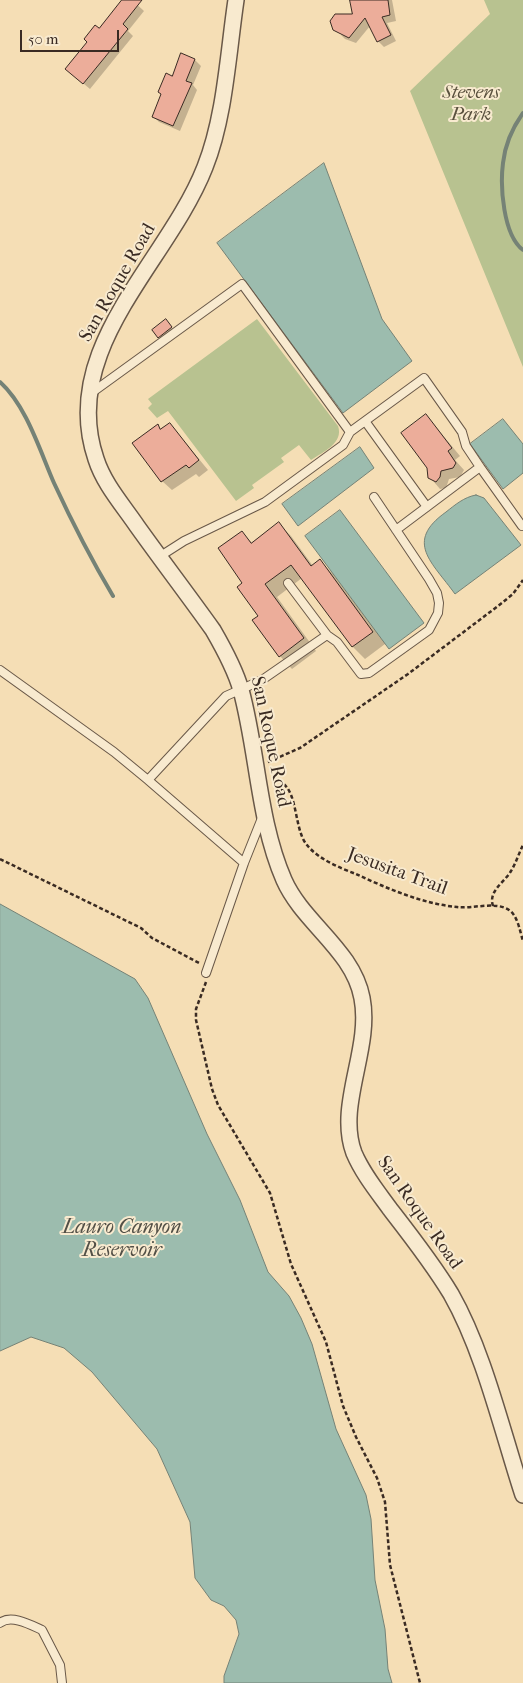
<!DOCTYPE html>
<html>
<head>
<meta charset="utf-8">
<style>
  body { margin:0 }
  #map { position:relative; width:523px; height:1683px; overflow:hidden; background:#f5deb5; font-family:"IM FELL French Canon",serif }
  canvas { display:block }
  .scale { position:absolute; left:20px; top:30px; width:99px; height:22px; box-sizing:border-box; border:2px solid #3a2b23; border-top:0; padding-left:6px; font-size:15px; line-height:18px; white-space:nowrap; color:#3a2b23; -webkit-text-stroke:4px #f8eacf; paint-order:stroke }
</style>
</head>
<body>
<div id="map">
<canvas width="523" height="1683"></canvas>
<div class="scale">50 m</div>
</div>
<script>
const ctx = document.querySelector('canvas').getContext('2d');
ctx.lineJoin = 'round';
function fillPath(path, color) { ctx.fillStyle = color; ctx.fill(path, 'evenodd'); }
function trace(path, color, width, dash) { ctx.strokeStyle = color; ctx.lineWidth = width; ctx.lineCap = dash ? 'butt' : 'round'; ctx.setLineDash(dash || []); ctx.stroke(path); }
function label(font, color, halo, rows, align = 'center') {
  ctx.font = font + ' "IM FELL French Canon",serif'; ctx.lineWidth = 4; ctx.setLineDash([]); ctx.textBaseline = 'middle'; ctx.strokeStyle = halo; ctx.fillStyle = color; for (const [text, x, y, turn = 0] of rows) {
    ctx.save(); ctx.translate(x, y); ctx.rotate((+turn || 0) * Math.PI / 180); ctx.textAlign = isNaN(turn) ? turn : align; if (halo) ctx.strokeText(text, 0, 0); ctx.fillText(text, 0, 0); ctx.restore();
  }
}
fillPath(new Path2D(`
  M484 0H523V367L410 91 490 14Z
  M257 319 338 426C344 443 323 452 311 460L299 445 281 458 284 462 252 485 254 488 236 501 168 411 157 418 148 408 152 404 148 399Z`), '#b8c290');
const water = new Path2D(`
  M324 163 382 319 412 361 343 413 217 243Z
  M503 419 523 444V473L503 489 470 444Z
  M360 447 374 468 298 526 282 504Z
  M476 495 484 498 521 545 455 594C432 562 404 542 446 512 455 505 464 497 476 495Z
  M340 510 424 623 389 649 305 536Z
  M0 904 135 979 148 998 207 1134 240 1200 268 1272 289 1296 301 1318 312 1344 336 1429 366 1495 371 1519 375 1580 385 1629 388 1669 392 1683H224V1676L239 1634 236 1620 224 1606 211 1600 195 1578 190 1522 157 1449 92 1372 64 1348 31 1337 0 1351Z`);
fillPath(water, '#9cbcae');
trace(water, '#758276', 1);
fillPath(new Path2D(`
  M123 0H132L144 11 128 31 133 36 90 89 66 69Z
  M351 0H392L396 21 387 23 396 41 384 47 378 41 370 26 356 43 345 39 341 35 350 36 354 16Z
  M182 55 195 60 201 66 193 85 197 90 180 131 159 122 153 116Z
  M166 321 178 334 165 343 159 337Z
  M426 415 460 456 455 460 464 470 460 477 449 479 446 488 440 489 428 475Z
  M170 424 208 470 199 477 196 474 172 490 162 481 158 426 161 430Z
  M279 524 291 536 313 566 320 561 332 573 385 644 365 659 353 647 302 578 277 597 316 651 292 669 280 656 253 621 260 616 243 583 242 532 252 543Z`), '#0003');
trace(new Path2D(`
  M523 113C513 127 505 145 503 163 500 186 503 235 523 250
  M0 382C26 405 40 451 54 483 72 522 91 559 113 596`), '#758276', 4);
const building = new Path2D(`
  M122 0H142L123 24 128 29 83 84 65 69 87 42 84 39 95 25 99 28Z
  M350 0H388L390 15 382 17 391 35 377 42 365 18 349 38 333 30 330 21 335 14H352Z
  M181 53 195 59 186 81 192 83 173 126 152 117 161 94 158 92 166 73 172 76Z
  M166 319 172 327 158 338 152 330Z
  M426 414 452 448 448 451 456 463 453 468 441 471 440 477 436 482 428 478 427 468 401 433Z
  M170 423 199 460 189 468 186 465 161 482 132 443 158 424 160 429Z
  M279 522 311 566 320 559 373 632 352 647 291 565 265 584 304 638 279 657 252 620 258 616 237 587 242 583 218 548 242 531 251 543Z`);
fillPath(building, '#ecad9a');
trace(building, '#3a2b23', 1);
const service = new Path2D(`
  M90 394 242 284 350 432 343 445 265 502 184 541 159 557
  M365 421 427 507
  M350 432 424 378 462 432 466 446 480 467 522 526
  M396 530 480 467
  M288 583 327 635 337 642 361 674 369 673 429 630 438 613 439 603 437 593 429 579 374 497
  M0 670 114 752 148 780
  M244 863 148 780 226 696 262 680 327 635
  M206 973 244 863 262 818
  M0 1623C11 1614 31 1625 42 1630L60 1665 62 1683`);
const minor = new Path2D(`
  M236 0C228 54 225 117 205 167 168 262 58 348 96 459 104 484 122 504 137 526 162 561 188 595 213 630 224 649 235 669 241 690 258 753 258 820 284 880 303 923 353 950 362 998 372 1049 336 1105 354 1153 363 1174 377 1191 390 1209 411 1236 433 1264 451 1294 484 1352 502 1431 523 1495`);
trace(service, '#695848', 10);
trace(minor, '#695848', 18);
trace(new Path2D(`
  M268 762 300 748 408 674 498 606 513 594 523 580
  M272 780C300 780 292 828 307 845 318 859 340 868 356 874 386 888 423 904 457 907 472 909 496 901 509 910 518 916 520 932 523 941
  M0 859 141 928 152 938 199 963
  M493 906C488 891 504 883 511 871 516 863 519 853 523 845
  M206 982 196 1009V1020L212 1089 218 1105 270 1193 291 1264 326 1342 343 1406 356 1437 377 1478 385 1502 390 1565 420 1683`), '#3a2b23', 2.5, [4, 2.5]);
trace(service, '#f8eacf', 8);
trace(minor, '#f8eacf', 15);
label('italic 19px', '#5a513e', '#f8eacf', [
  ["Stevens",471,93],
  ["Park",471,115]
]);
label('19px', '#3a2b23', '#f8eacf', [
  ["San Roque Road",118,283,-60],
  ["San Roque Road",270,742,78],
  ["Jesusita Trail",397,872,20],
  ["San Roque Road",419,1213,55]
]);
label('italic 20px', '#524f46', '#f8eacf', [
  ["Lauro Canyon",122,1228],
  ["Reservoir",122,1251]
]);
</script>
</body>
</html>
